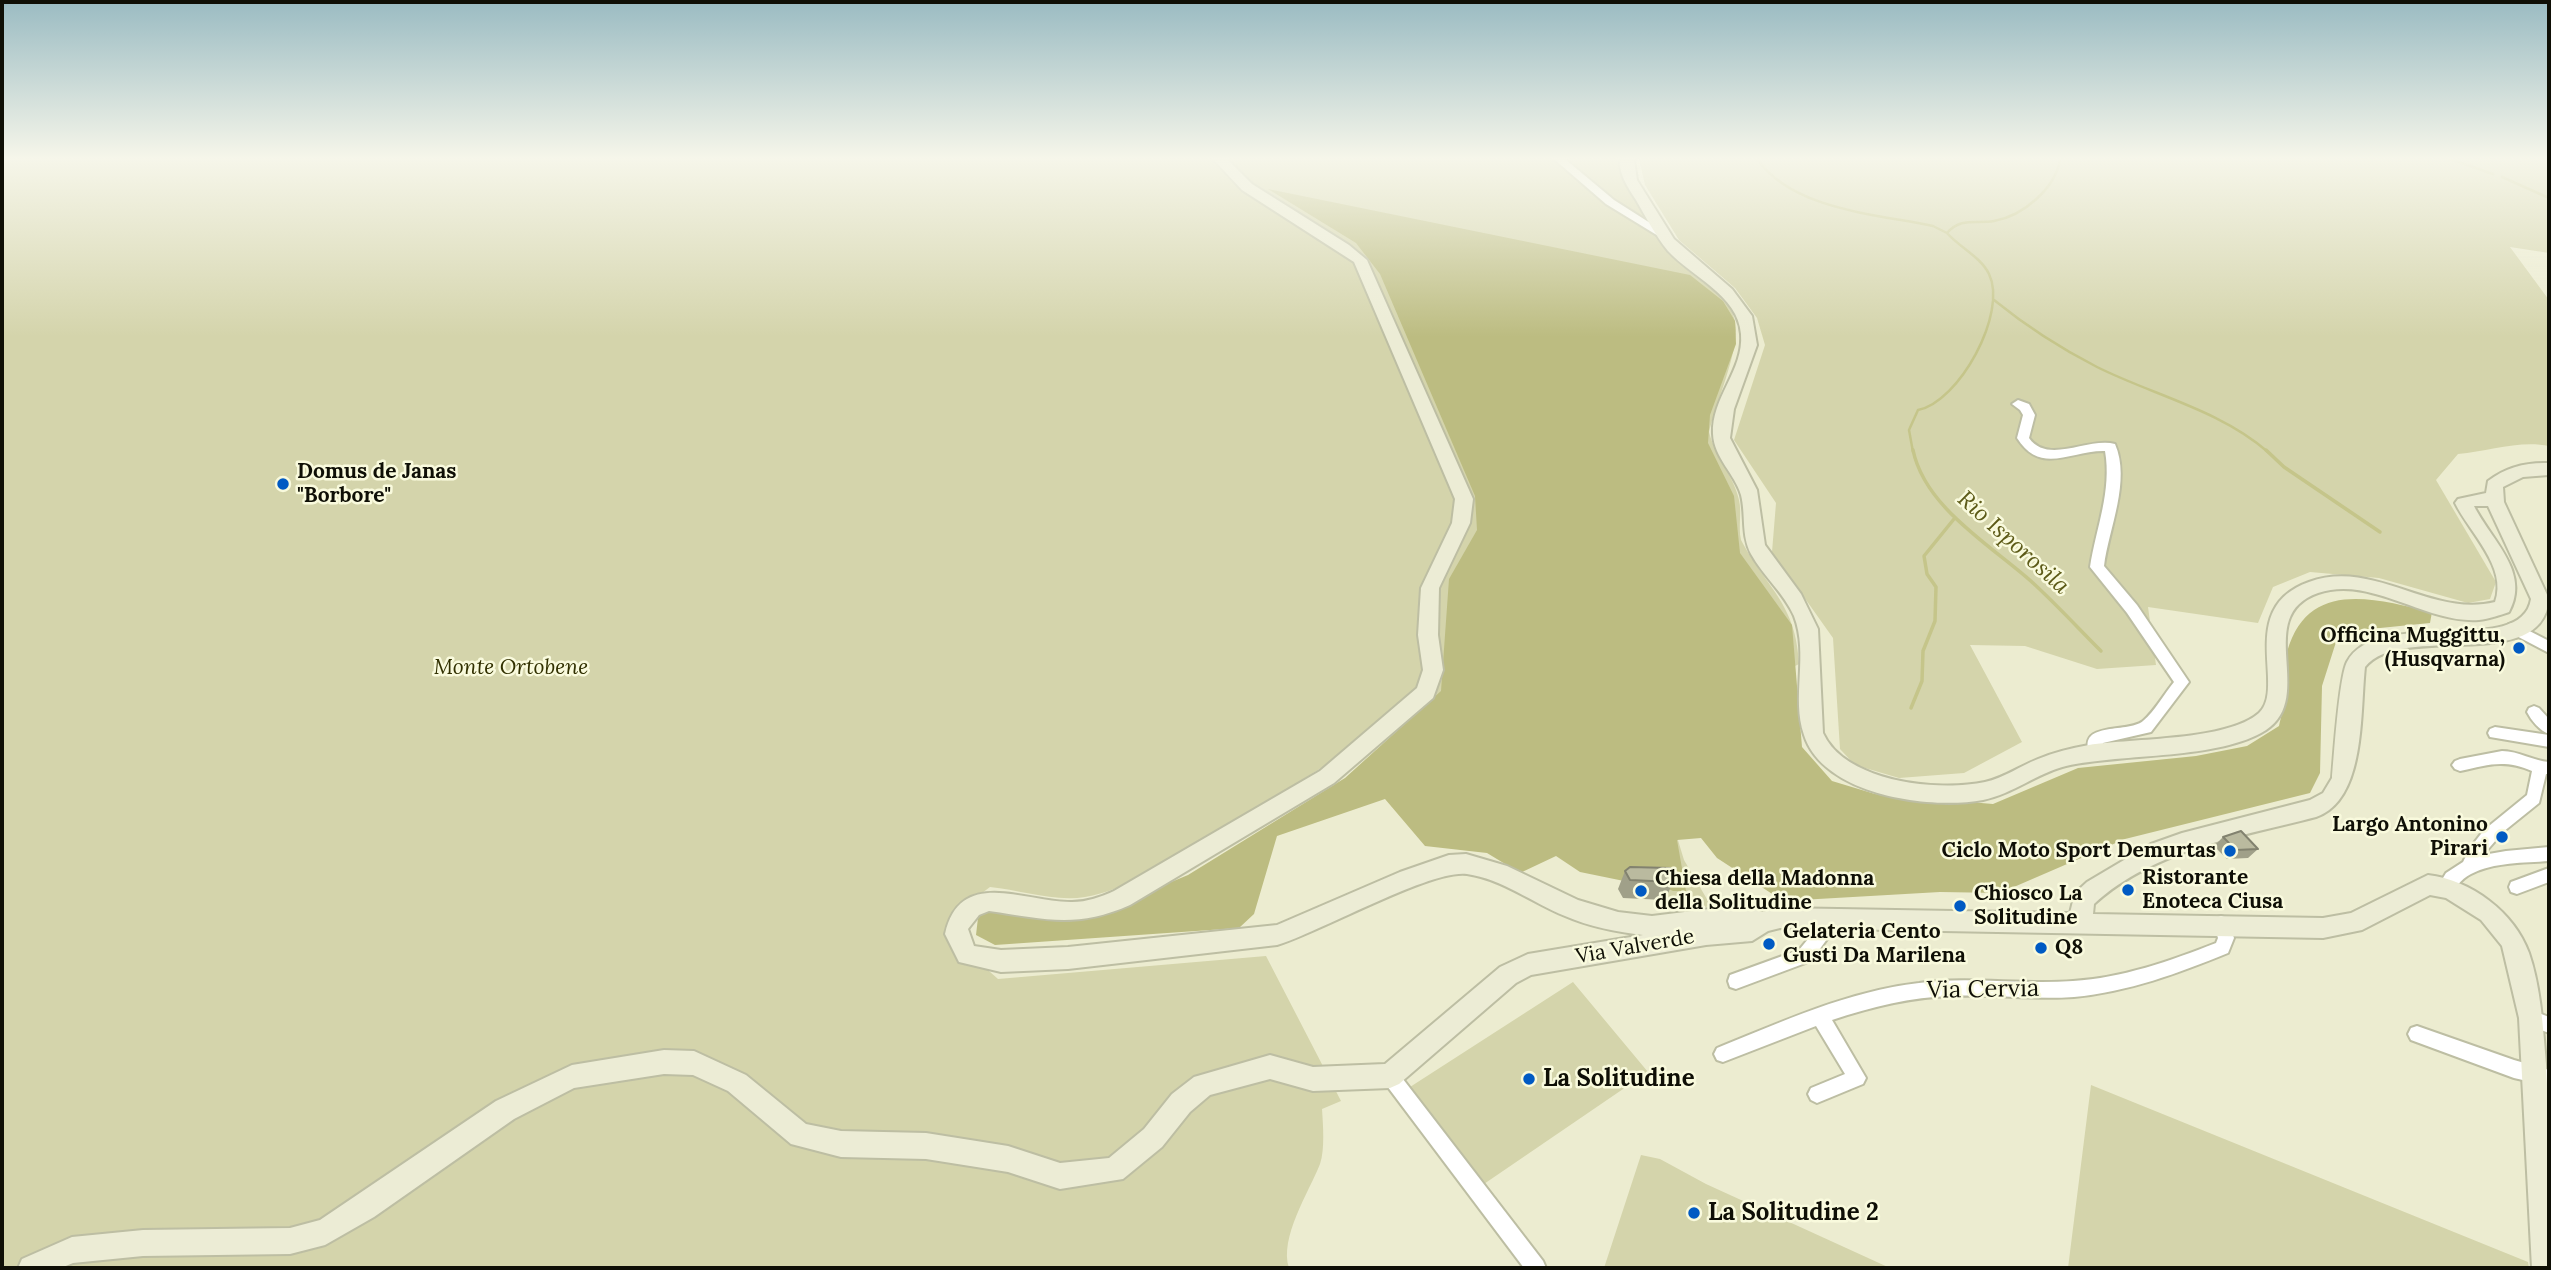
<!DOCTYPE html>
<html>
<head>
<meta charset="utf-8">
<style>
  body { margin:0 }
  #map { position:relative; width:2551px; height:1270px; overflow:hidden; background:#ececd0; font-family:Lora,serif }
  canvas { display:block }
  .frame { position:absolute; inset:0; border:4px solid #0f0f06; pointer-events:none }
</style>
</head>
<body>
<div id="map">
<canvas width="2551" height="1270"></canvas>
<div class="frame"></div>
</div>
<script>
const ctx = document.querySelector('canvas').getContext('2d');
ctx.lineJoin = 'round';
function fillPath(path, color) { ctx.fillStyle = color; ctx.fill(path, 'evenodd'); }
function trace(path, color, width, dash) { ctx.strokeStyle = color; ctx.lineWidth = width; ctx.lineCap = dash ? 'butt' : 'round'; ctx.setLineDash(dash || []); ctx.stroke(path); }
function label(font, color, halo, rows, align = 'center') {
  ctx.font = font + ' Lora,serif'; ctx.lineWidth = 5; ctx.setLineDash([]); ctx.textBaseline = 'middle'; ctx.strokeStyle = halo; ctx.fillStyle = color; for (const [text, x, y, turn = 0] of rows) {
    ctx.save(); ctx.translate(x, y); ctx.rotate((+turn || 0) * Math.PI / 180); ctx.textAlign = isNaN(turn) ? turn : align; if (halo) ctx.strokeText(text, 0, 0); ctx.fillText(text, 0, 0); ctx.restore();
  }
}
fillPath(new Path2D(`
  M2 159H1621C1632 195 1657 236 1683 265 1701 286 1735 296 1736 329 1737 354 1716 404 1709 432 1715 457 1734 476 1739 500 1742 513 1738 526 1741 540 1767 589 1796 603 1799 664L1739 695 1677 837 1684 860 1711 906 1675 912 1664 897 1480 724 1416 708C1343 753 1273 800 1199 843 1162 864 1127 890 1085 897 1054 902 1021 890 990 887L958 911 980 963 998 979 1266 956 1341 1101 1322 1109C1323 1125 1325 1149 1320 1164 1309 1192 1279 1238 1289 1268H2Z
  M1639 159H2549V253L2510 247 2549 300V446C2520 440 2489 451 2458 454L2436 480 2496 582 2490 599 2468 603 2379 578 2310 572 2273 587 2258 623 2148 607 2156 665 2097 669 2025 646 1970 645 2022 742 1964 773 1899 778 1855 765 1840 749 1833 638 1772 552 1776 503 1734 440 1765 345 1757 318 1735 288 1679 240 1645 185Z
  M1573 982 1648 1072 1481 1186 1410 1087Z
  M2091 1085 2528 1262 2529 1268H2068Z
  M1641 1155 1660 1159 1706 1184 1890 1268H1604Z`), '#d4d4ab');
fillPath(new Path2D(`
  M1268 189 1690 275 1723 301 1735 321 1736 344 1710 415 1708 443 1734 496 1740 553 1792 625 1802 747 1832 781 1875 794 1993 804 2078 768 2196 756 2247 746 2279 726C2281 716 2285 705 2286 695 2287 681 2283 665 2287 652 2308 578 2375 599 2432 612L2430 623 2360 630 2336 642 2322 686 2320 773 2310 793 2125 839 2000 893 1940 892 1783 901 1717 858 1701 838 1677 840 1686 891H1673L1653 882 1624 881 1580 872 1556 856 1520 873 1487 853 1425 846 1385 799 1277 836 1254 914 1239 928 995 945 976 935 979 909 1082 919 1188 875 1345 778 1441 691 1449 579 1477 530 1475 496 1380 274 1356 243Z`), '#bcbc81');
trace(new Path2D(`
  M1757 159C1793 210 1876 214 1933 226L1947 233
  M2450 159 2493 174
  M2502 177 2549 198
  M1994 300C2026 326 2060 348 2097 367 2153 395 2220 410 2268 452
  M1913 452 1909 430 1918 410C1959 402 2008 313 1989 274 1981 257 1959 247 1947 233 1961 217 1975 224 1994 221 2023 216 2056 188 2060 159`), '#c5c58a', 2.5);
trace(new Path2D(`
  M1913 450C1925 508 1992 546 2033 583 2056 604 2078 628 2101 651
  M2266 450 2284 467 2380 532
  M1911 708 1922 681 1923 651 1935 621 1936 587 1927 574 1924 556 1954 519`), '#c5c58a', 3.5);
const street = new Path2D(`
  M1554 159H1565L1614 200 1669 235 1664 238 1660 237 1606 204Z
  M2018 400 2029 404 2035 415 2029 438C2048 465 2088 437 2115 444 2131 481 2109 528 2104 566L2137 605 2189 682 2151 732 2103 743 2101 757 2096 759 2091 757C2074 720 2127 734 2143 721 2155 711 2164 694 2174 682L2127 613 2090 567C2096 528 2112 491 2105 451 2071 450 2041 476 2017 438L2023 415 2020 410 2012 404Z
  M2514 623 2549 641V653L2509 632 2507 628 2509 624Z
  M2534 706 2539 708 2549 719V734C2540 731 2531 720 2527 712L2529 708Z
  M2495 727 2549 735V747L2490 737 2488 733 2490 729Z
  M2502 751C2519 751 2533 761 2549 762V774H2546L2539 803 2503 832 2483 855 2506 851 2549 847V861C2524 863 2494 862 2471 874 2460 879 2455 891 2445 895L2439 893 2437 888 2446 873 2463 862 2470 848 2484 830 2527 795 2532 771C2504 759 2488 765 2460 771L2455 769 2452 765 2455 761 2460 759Z
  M2549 868V882L2517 894 2511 892 2509 887 2511 882Z
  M1819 911 1825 913 1830 935 1811 961 1736 989 1730 987 1728 981 1730 975 1799 950 1813 933 1811 918 1813 913Z
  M2221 916 2227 918 2234 938 2228 953C2179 973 2128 992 2074 997 2034 1000 1993 994 1952 996 1911 997 1871 1007 1832 1020L1866 1078 1863 1084 1817 1103 1811 1100 1808 1094 1811 1088 1845 1074 1816 1026 1723 1062 1717 1060 1714 1054 1717 1048C1782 1022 1848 991 1919 983 1970 976 2021 985 2073 981 2122 978 2170 961 2216 943L2218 938 2213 923 2215 918Z
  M2531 1010 2549 1017V1033L2525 1024 2522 1018 2525 1012Z
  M2417 1026 2514 1060 2549 1070V1086L2514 1078 2411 1040 2408 1034 2411 1028Z
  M1390 1067 1396 1070 1543 1261 1546 1268H1524L1384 1082 1381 1076 1384 1070Z`);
const secondary = new Path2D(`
  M1213 159H1227L1252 184 1349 245 1367 260 1473 499 1470 523 1439 588 1438 635 1443 670 1433 698 1334 783 1130 905C1076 929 1045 919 989 911L979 915 968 929 974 946 1001 950 1068 947 1277 925 1400 872 1449 855 1466 854 1507 866 1578 900 1618 912 1652 916 1742 905 1762 912 1780 908 2070 913 2075 893 2087 882 2151 844 2182 833 2310 800 2323 793 2332 778C2334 756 2339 677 2347 662 2377 605 2522 659 2531 599L2488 506H2474C2491 540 2531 572 2509 612 2500 615 2489 619 2479 620 2425 624 2372 575 2318 593 2252 616 2317 697 2266 730 2219 760 2124 753 2066 766 2037 773 2013 794 1983 800 1929 810 1823 795 1804 735 1791 697 1809 655 1794 616 1784 593 1763 576 1751 554 1741 535 1746 515 1741 495 1735 474 1714 458 1713 434 1711 398 1744 370 1741 334 1738 295 1692 277 1668 251 1655 235 1646 217 1636 200 1627 186 1619 175 1620 159H1634L1637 180 1674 239 1732 289 1752 316 1757 345 1734 409 1730 438 1757 490 1765 545 1801 594 1818 629 1823 733C1845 782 1938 792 1985 782 2004 778 2020 766 2038 759 2055 752 2072 748 2089 745 2133 738 2227 741 2259 713 2287 688 2235 608 2309 582 2373 558 2431 618 2495 602 2508 567 2469 532 2455 503L2458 499 2486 493 2488 481C2506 467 2527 462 2549 463V475L2523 477 2503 487 2504 502 2549 599C2542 676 2402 621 2365 667 2360 712 2366 800 2316 817 2240 837 2154 849 2094 904L2093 914 2323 918 2351 913 2428 875C2471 880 2514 912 2529 953 2541 988 2543 1028 2546 1064 2550 1132 2549 1200 2549 1268H2532L2519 1018 2502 946 2481 920 2446 898 2430 895 2362 930 2323 938 1780 928 1768 931 1752 941 1706 945 1531 975 1516 983 1399 1084 1390 1088 1313 1091 1270 1079 1210 1095 1190 1112 1162 1147 1123 1179 1060 1189 1008 1172 926 1159 841 1157 791 1144 728 1091 693 1075 664 1074 574 1088 514 1119 374 1217 325 1245 290 1254 143 1256 73 1263 61 1268H18L22 1259 72 1237 143 1230 290 1228 320 1220 496 1101 572 1065 664 1050 694 1051 746 1075 806 1124 841 1131 926 1133 1008 1146 1060 1163 1109 1158 1144 1129 1172 1094 1194 1077 1270 1055 1313 1067 1385 1064 1500 967 1528 954 1643 935C1617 932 1590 927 1565 916 1533 903 1502 879 1467 874 1431 869 1320 932 1277 945L1068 969 1001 972 959 962 945 934C960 866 1026 903 1072 902 1087 902 1101 897 1114 891L1320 771 1417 688 1423 670 1418 635 1421 588 1452 523 1455 499 1354 262 1242 190Z`);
trace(street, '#bdbea3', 4);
trace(secondary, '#bdbea3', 4);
fillPath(street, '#fff');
fillPath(secondary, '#ececd5');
fillPath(new Path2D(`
  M2223 837 2258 849 2248 858 2227 859 2214 846Z
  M1625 871 1673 882 1665 900 1623 898 1618 889Z`), '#a0a089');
const building = new Path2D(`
  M2241 831 2258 849 2236 850 2223 837Z
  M1630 867 1670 868 1673 882 1630 880 1625 871Z`);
fillPath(building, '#baba9f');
trace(building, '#82826f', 2);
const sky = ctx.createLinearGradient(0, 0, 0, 337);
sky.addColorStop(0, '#9abbc2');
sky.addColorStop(0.47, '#f6f6ea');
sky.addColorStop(1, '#f6f6ea00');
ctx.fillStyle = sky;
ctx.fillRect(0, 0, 2551, 337);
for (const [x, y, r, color] of [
  [283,484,7,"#005ac3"],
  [2519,648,7,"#005ac3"],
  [2502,837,7,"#005ac3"],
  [2230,851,7,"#005ac3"],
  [2128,890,7,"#005ac3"],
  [1641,891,7,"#005ac3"],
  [1960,906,7,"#005ac3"],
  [1769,944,7,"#005ac3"],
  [2041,948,7,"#005ac3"],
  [1529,1079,7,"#005ac3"],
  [1694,1213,7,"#005ac3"]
]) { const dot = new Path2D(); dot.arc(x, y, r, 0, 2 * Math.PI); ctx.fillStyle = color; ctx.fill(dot); trace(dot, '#f9fadd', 2.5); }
label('bold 21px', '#0f0f06', '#f9fadd', [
  ["Domus de Janas",297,472],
  ["\"Borbore\"",297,496],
  ["Officina Muggittu,",2505,636,"right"],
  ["(Husqvarna)",2505,660,"right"],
  ["Largo Antonino",2488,825,"right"],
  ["Pirari",2488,849,"right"],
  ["Ciclo Moto Sport Demurtas",2216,851,"right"],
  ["Ristorante",2142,878],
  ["Enoteca Ciusa",2142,902],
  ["Chiesa della Madonna",1655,879],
  ["della Solitudine",1655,903],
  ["Chiosco La",1974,894],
  ["Solitudine",1974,918],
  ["Gelateria Cento",1783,932],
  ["Gusti Da Marilena",1783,956],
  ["Q8",2055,948]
], 'left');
label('italic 21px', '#313000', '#f9fadd', [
  ["Monte Ortobene",511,668]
]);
label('21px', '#0f0f06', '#f9fadd', [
  ["Via Valverde",1635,947,-10]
]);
label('italic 23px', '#5c5a17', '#f9fadd', [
  ["Rio Isporosila",2013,543,42]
]);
label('24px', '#0f0f06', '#f9fadd', [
  ["Via Cervia",1983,990,-1]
]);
label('bold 24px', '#0f0f06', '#f9fadd', [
  ["La Solitudine",1543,1079],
  ["La Solitudine 2",1708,1213]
], 'left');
</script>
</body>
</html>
